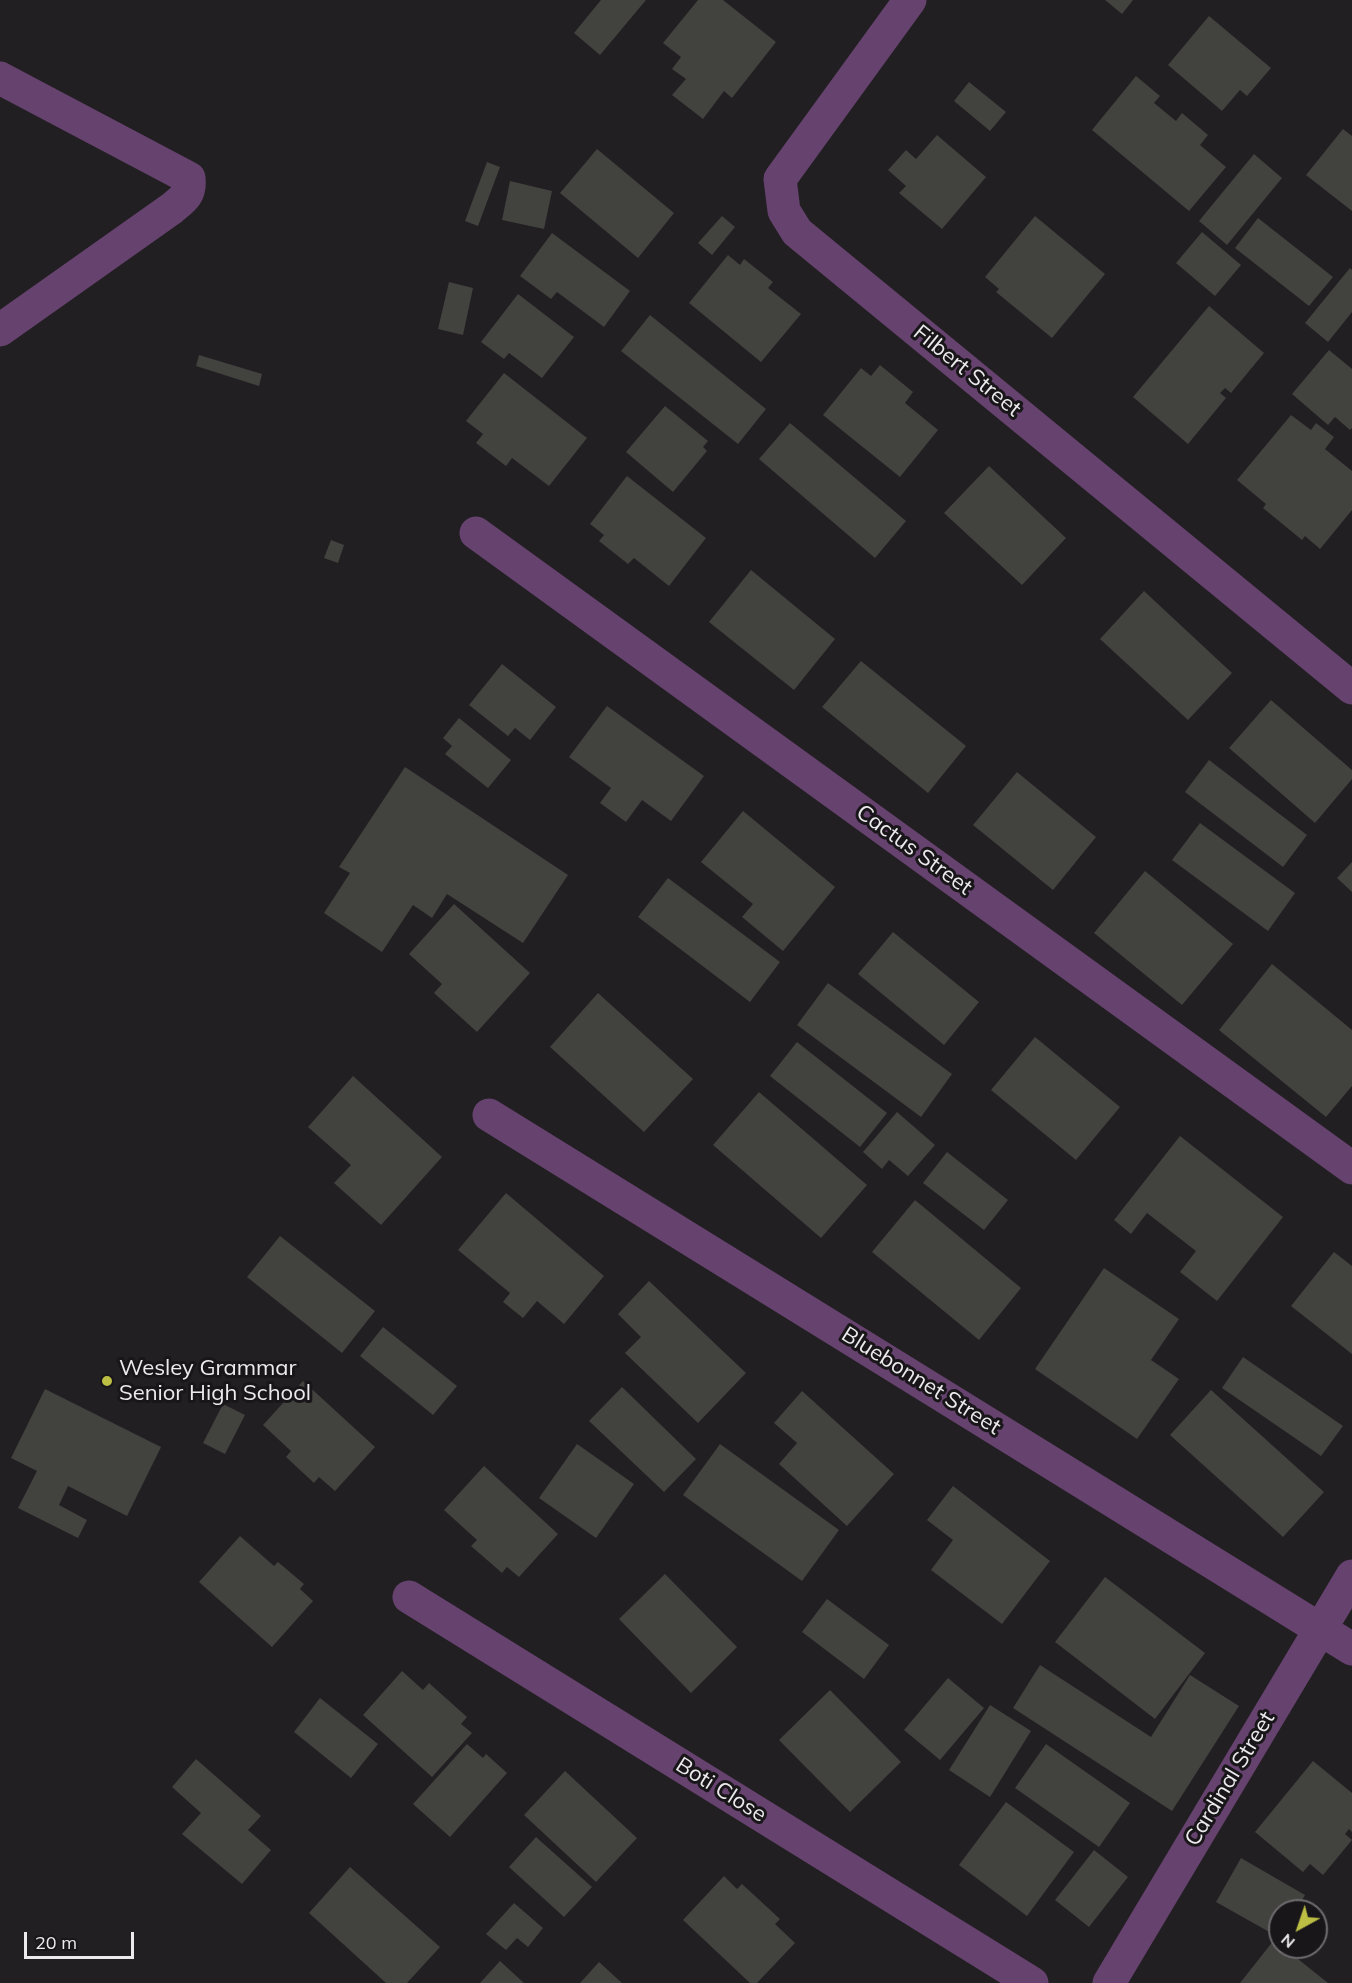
<!DOCTYPE html>
<html>
<head>
<meta charset="utf-8">
<style>
  body { margin:0 }
  #map { position:relative; width:1352px; height:1983px; overflow:hidden; background:#221f23; font-family:Mulish,sans-serif }
  canvas { display:block }
  .north { position:absolute; left:1268px; top:1899px; width:60px; height:60px; box-sizing:border-box; background:#19161a; border:2px solid #6d6b6e; border-radius:50%; rotate:220deg; font-size:16px; font-weight:700; line-height:24px; text-align:center; color:#eceaed }
  .north::after { content:''; display:block; margin:auto; width:21px; height:27px; background:#bcbf44; clip-path:polygon(50% 0,100% 100%,50% 72%,0 100%) }
  .scale { position:absolute; left:24px; top:1932px; width:110px; height:27px; box-sizing:border-box; border:3px solid #eceaed; border-top:0; padding-left:8px; font-size:18px; line-height:21px; white-space:nowrap; color:#eceaed; -webkit-text-stroke:4px #19161a; paint-order:stroke }
</style>
</head>
<body>
<div id="map">
<canvas width="1352" height="1983"></canvas>
<div class="north">N</div>
<div class="scale">20 m</div>
</div>
<script>
const ctx = document.querySelector('canvas').getContext('2d');
ctx.lineJoin = 'round';
function fillPath(path, color) { ctx.fillStyle = color; ctx.fill(path, 'evenodd'); }
function trace(path, color, width, dash) { ctx.strokeStyle = color; ctx.lineWidth = width; ctx.lineCap = dash ? 'butt' : 'round'; ctx.setLineDash(dash || []); ctx.stroke(path); }
function label(font, color, halo, rows, align = 'center') {
  ctx.font = font + ' Mulish,sans-serif'; ctx.lineWidth = 6; ctx.setLineDash([]); ctx.textBaseline = 'middle'; ctx.strokeStyle = halo; ctx.fillStyle = color; for (const [text, x, y, turn = 0] of rows) {
    ctx.save(); ctx.translate(x, y); ctx.rotate((+turn || 0) * Math.PI / 180); ctx.textAlign = isNaN(turn) ? turn : align; if (halo) ctx.strokeText(text, 0, 0); ctx.fillText(text, 0, 0); ctx.restore();
  }
}
fillPath(new Path2D(`
  M601 0H646L600 55 574 33Z
  M698 0H723L776 42 732 98 724 91 703 119 672 95 686 79 672 69 681 57 663 43Z
  M1105 0H1133L1122 14Z
  M1209 16 1271 68 1247 96 1240 90 1222 111 1168 65Z
  M1136 76 1160 96 1154 103 1176 121 1182 113 1208 135 1200 145 1226 167 1189 211 1092 130Z
  M969 82 1006 112 990 131 954 101Z
  M1343 129 1352 136V211L1306 175Z
  M937 135 986 177 942 229 899 193 906 186 888 170 906 150 916 159Z
  M597 149 674 213 638 258 560 193Z
  M1254 154 1282 178 1227 245 1199 221Z
  M487 162 500 167 478 226 465 221Z
  M510 181 552 191 544 229 502 220Z
  M722 216 735 227 712 255 698 243Z
  M1035 216 1105 274 1052 338 996 292 999 289 985 277Z
  M1258 218 1333 277 1309 306 1235 248Z
  M1202 232 1241 265 1215 296 1176 263Z
  M552 233 630 291 604 327 557 292 551 299 520 276Z
  M728 255 740 265 744 259 773 282 768 288 801 314 761 362 689 303Z
  M1350 268 1352 270V312L1328 342 1305 323Z
  M449 282 473 288 463 335 438 329Z
  M518 294 574 337 542 378 509 353 504 359 481 342Z
  M1209 306 1264 353 1231 393 1225 388 1220 393 1226 398 1188 444 1133 397Z
  M650 315 766 409 738 444 621 351Z
  M1329 350 1352 369V428L1350 430 1335 417 1328 425 1292 394Z
  M199 355 262 374 259 386 196 366Z
  M880 365 913 392 905 403 938 430 900 477 823 415 861 368 871 376Z
  M504 373 587 438 549 486 512 458 506 466 476 443 483 434 466 421Z
  M665 406 708 441 703 447 707 451 673 492 626 452Z
  M1291 415 1311 430 1316 423 1334 437 1325 449 1352 471V510L1320 549 1305 536 1302 540 1263 508 1266 504 1237 480Z
  M790 423 906 521 875 558 759 459Z
  M989 466 1066 538 1022 585 944 513Z
  M627 476 706 538 669 586 634 558 628 564 599 541 604 535 590 524Z
  M331 540 344 545 338 563 324 558Z
  M751 570 835 639 794 690 709 622Z
  M1144 591 1232 673 1188 720 1100 639Z
  M861 661 966 746 928 793 822 707Z
  M502 664 556 707 530 740 515 728 508 736 469 705Z
  M1271 700 1352 770V779L1315 823 1229 748Z
  M607 706 704 776 671 821 642 800 626 822 600 803 611 788 569 757Z
  M459 718 511 760 488 788 445 754 452 746 443 738Z
  M1209 760 1307 835 1283 867 1185 792Z
  M405 767 568 875 523 943 447 894 432 918 413 905 382 952 324 913 350 873 339 867Z
  M1017 772 1096 837 1053 890 973 825Z
  M743 811 835 887 783 951 742 917 753 904 701 862Z
  M1200 823 1295 893 1268 931 1172 860Z
  M1352 862V892L1337 878Z
  M1145 871 1233 944 1182 1005 1094 933Z
  M668 878 780 962 750 1002 638 917Z
  M454 904 530 973 477 1032 434 993 442 984 409 954Z
  M893 932 979 1002 944 1045 858 974Z
  M1272 964 1352 1030V1086L1326 1117 1219 1030Z
  M828 983 952 1074 921 1117 797 1025Z
  M598 993 693 1079 644 1132 550 1047Z
  M1035 1037 1120 1107 1076 1160 991 1090Z
  M797 1042 887 1113 860 1147 770 1076Z
  M353 1076 442 1157 381 1225 334 1183 351 1165 308 1127Z
  M759 1092 867 1185 821 1238 713 1145Z
  M897 1112 935 1145 908 1176 889 1160 882 1169 863 1152Z
  M1180 1136 1283 1217 1217 1301 1180 1272 1196 1251 1147 1213 1131 1234 1114 1220Z
  M947 1152 1008 1200 984 1230 923 1183Z
  M506 1193 604 1276 564 1324 537 1301 523 1318 503 1302 510 1293 458 1250Z
  M915 1200 1021 1288 979 1340 872 1252Z
  M280 1236 375 1311 342 1353 247 1277Z
  M1334 1252 1352 1266V1354L1291 1306Z
  M1104 1268 1179 1319 1151 1360 1179 1379 1137 1439 1035 1369Z
  M649 1281 746 1373 698 1423 625 1353 641 1337 618 1314Z
  M383 1327 457 1386 433 1415 360 1356Z
  M1243 1357 1343 1426 1321 1456 1222 1388Z
  M303 1381 375 1447 335 1491 319 1477 314 1483 286 1457 291 1451 263 1425Z
  M622 1387 696 1459 664 1492 589 1421Z
  M45 1389 161 1447 127 1516 68 1486 59 1505 87 1520 78 1538 18 1508 37 1471 11 1458Z
  M1211 1390 1324 1492 1283 1537 1170 1435Z
  M802 1391 894 1474 847 1526 779 1464 797 1443 774 1423Z
  M223 1404 245 1415 225 1454 203 1443Z
  M577 1444 634 1484 596 1538 539 1498Z
  M720 1444 839 1530 802 1581 683 1495Z
  M484 1466 558 1534 519 1577 507 1567 502 1573 471 1546 477 1540 444 1510Z
  M953 1486 1050 1561 1002 1624 931 1570 953 1540 927 1520Z
  M240 1536 274 1566 278 1562 304 1584 300 1589 313 1601 272 1647 199 1582Z
  M665 1574 737 1647 691 1693 619 1619Z
  M1105 1577 1205 1653 1155 1719 1055 1642Z
  M827 1599 889 1645 864 1679 802 1632Z
  M1040 1665 1151 1737 1190 1675 1239 1706 1172 1811 1013 1708Z
  M402 1671 423 1690 429 1683 467 1717 461 1724 472 1733 432 1777 363 1715Z
  M948 1678 984 1708 940 1760 904 1730Z
  M830 1690 901 1762 850 1812 779 1740Z
  M320 1698 378 1744 351 1778 294 1732Z
  M990 1705 1031 1731 990 1797 949 1770Z
  M467 1744 483 1758 486 1754 507 1773 450 1837 413 1804Z
  M1046 1744 1130 1803 1099 1847 1015 1788Z
  M196 1759 261 1816 248 1830 271 1850 242 1884 182 1834 201 1813 172 1787Z
  M1313 1761 1352 1793V1832L1349 1829 1345 1834 1352 1840 1323 1875 1310 1864 1303 1872 1255 1832Z
  M565 1771 637 1838 596 1882 524 1815Z
  M1006 1802 1074 1852 1027 1916 959 1865Z
  M536 1837 592 1887 564 1917 509 1867Z
  M1094 1850 1128 1877 1089 1927 1055 1900Z
  M1241 1858 1305 1895 1296 1911H1280V1938L1216 1902Z
  M350 1867 440 1947 407 1983H386L309 1913Z
  M724 1876 737 1889 742 1884 780 1919 775 1924 795 1943 757 1983H750L683 1920Z
  M514 1903 543 1928 528 1947 517 1938 506 1950 486 1934Z
  M1274 1940 1280 1947H1283L1328 1983H1240Z
  M500 1961 524 1983H480Z
  M599 1962 622 1983H580Z`), '#42423e');
trace(new Path2D(`
  M910 0 780 179 784 211 797 232 1352 688
  M0 78 189 178C191 195 183 199 171 209L0 330
  M476 533 1352 1168
  M489 1115 1352 1649
  M409 1597 1032 1983
  M1109 1983 1352 1576`), '#66426e', 33);
for (const [x, y, r, color] of [
  [107,1381,6,"#bcbf44"]
]) { const dot = new Path2D(); dot.arc(x, y, r, 0, 2 * Math.PI); ctx.fillStyle = color; ctx.fill(dot); trace(dot, '#19161a', 2); }
label('22px', '#eceaed', '#19161a', [
  ["Filbert Street",967,371,39],
  ["Cactus Street",914,850,36],
  ["Bluebonnet Street",921,1381,32],
  ["Cardinal Street",1230,1779,-59],
  ["Boti Close",721,1790,32]
]);
label('22px', '#eceaed', '#19161a', [
  ["Wesley Grammar",119,1368],
  ["Senior High School",119,1393]
], 'left');
</script>
</body>
</html>
